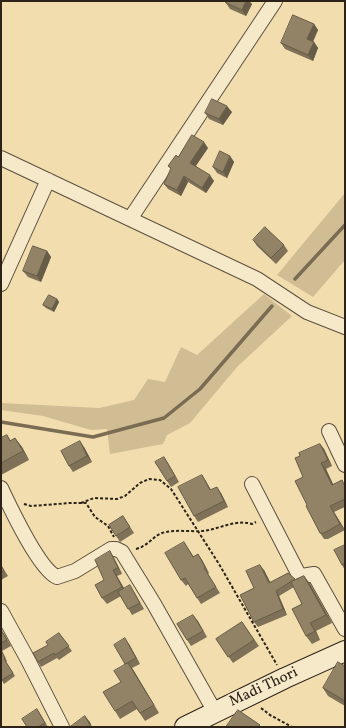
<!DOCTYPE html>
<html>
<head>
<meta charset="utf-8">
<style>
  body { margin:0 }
  #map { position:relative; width:346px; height:728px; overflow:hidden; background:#f1ddae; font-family:Vollkorn,serif }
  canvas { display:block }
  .frame { position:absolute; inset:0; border:2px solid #2c2218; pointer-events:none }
</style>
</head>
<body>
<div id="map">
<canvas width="346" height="728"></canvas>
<div class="frame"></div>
</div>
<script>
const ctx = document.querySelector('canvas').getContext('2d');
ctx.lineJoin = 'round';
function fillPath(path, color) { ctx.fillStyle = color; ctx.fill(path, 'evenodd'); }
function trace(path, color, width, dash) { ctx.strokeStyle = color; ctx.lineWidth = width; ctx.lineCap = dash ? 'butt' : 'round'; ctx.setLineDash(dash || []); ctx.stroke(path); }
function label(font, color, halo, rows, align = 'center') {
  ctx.font = font + ' Vollkorn,serif'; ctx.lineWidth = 3.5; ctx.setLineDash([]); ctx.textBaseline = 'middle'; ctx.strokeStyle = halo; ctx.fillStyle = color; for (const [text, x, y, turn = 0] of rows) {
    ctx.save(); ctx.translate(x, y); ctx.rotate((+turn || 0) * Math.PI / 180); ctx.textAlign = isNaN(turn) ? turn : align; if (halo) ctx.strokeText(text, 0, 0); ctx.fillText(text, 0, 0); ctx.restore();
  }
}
fillPath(new Path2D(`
  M345 193V260L313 297 277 275Z
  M264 294 292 316 238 366 190 423 167 435 163 444 110 454 107 429 91 430 43 416 1 410V403L99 408 134 400 148 379 165 382 181 347 197 355Z`), '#d0bd94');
trace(new Path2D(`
  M295 279 345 225
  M1 422 93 437 164 418 200 389 272 306`), '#7a6c53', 3.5);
const minor = new Path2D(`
  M1 158 257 279 307 312 345 327
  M130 219 275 1
  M1 284 48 180
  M329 431 345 465
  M252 484 299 575 302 576 314 574 345 629
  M1 488C10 507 39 569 57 577L75 571 111 549H116L122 552 154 604 215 712
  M1 611 28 660 62 727`);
const secondary = new Path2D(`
  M185 727 285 678 345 651`);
trace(minor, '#5d513e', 16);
trace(secondary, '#2c2218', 22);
trace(new Path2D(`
  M81 503 94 498 117 499 125 496 140 483 149 479 160 480 171 489 219 564 277 665
  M24 504 31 506 70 503H86L95 517 108 526 114 537
  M136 549C148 546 152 537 162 533 175 529 190 532 203 531 220 529 235 519 252 524L256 522
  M261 708 270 715 292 727`), '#2c2218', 2, [3, 2]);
trace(minor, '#f6e9ca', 14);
trace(secondary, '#f6e9ca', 20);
fillPath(new Path2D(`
  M226 1H249L252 4 246 16 230 9 226 3Z
  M314 24 318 30 313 42H314L318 48 313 61 285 49 281 43Z
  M232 112 223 125 209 119 205 113Z
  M208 148 196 166 214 181 206 193 188 182 181 196 168 189 164 184 171 169 168 166 178 157Z
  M230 156 234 162 227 178 217 173 213 167Z
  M253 240 284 245 288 251 276 264 257 246Z
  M47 251 51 257 41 282 28 277 23 271Z
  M57 299 59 302 54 312 46 308 43 305Z
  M7 435 11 441 15 438 22 447 29 460 1 475V438Z
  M320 444 324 449 332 466 326 469 333 484H345V507L334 512 345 530 328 539H324L320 533 307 505 300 456Z
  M84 447 92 462 73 472 69 466Z
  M164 457 179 482 171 487 167 481Z
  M202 475 211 490 221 493 228 507 198 522 194 516Z
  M123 516 134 533 120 542 109 525Z
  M184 542 194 557 198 554 202 560 209 573 208 574 220 593 201 604 188 584 186 586 181 580Z
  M345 545V570L342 565Z
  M110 551 114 558 122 574 117 576 124 589 134 592 144 609 132 615 121 596 107 604 102 598 104 580Z
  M1 565 8 576 1 580Z
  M264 570 270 582 295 579H296L304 576 310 584 332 623 316 631 320 640 312 644 306 636 302 604 294 587 279 596 287 615 258 627 254 622V588Z
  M193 615 207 637 191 646 187 640Z
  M242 622 259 646 233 663 216 639Z
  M1 630 11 646 2 651 7 661 6 662 15 676 4 684 1 679Z
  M59 633 72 651 59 660 57 658 41 667 38 662 48 645Z
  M129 644 140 664 132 668 159 713 145 721 137 709 120 719 115 711 121 682 126 664Z
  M345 666V706L328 696 323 688Z
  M37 709 41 715 48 727H27Z`), '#7e7158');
fillPath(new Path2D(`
  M246 1H249L252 4 246 16 242 10Z
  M314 24 318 30 311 45 307 39Z
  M314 42 318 48 313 61 308 55Z
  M227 106 232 112 223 125 219 119Z
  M204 142 208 148 194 168 190 163Z
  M230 156 234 162 227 178 223 172Z
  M210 175 214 181 206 193 202 188Z
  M184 176 188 182 181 196 177 190Z
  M47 251 51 257 41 282 37 276Z
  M57 299 59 302 54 312 52 309Z
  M15 438 22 447 29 460 23 451Z
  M80 441 84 447 92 462 87 456Z
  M320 444 324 449 332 466 328 460Z
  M164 457 168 463 179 482 175 476Z
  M321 463 326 469 336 491 332 485Z
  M202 475 206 481 214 496 210 490Z
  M217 487 221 493 228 507 224 501Z
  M330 506 334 512 345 530 340 524Z
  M110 551 114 558 122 574 118 568Z
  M198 554 202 560 209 573 205 567Z
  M260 565 264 570 273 588 269 583Z
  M113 570 117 576 127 593 122 587Z
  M304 576 310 584 332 623 326 615Z
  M276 591 279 596 287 615 283 609Z
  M193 615 198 621 207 637 203 631Z
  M310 623 316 631 320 640 315 631Z
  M1 630 4 634 11 646 7 640Z
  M125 638 129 644 140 664 136 658Z
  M128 663 134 671 159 713 154 705Z
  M85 716 90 722 92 727H91Z`), '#665c47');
const building = new Path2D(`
  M226 1H246L242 10 226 3Z
  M293 15 314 24 307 39 314 42 308 55 281 43Z
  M212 99 227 106 219 119 205 113Z
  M192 135 204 142 190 163 210 175 202 188 184 176 177 190 164 184 171 168 168 166 176 155 178 157Z
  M220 151 230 156 223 172 213 167Z
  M265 227 284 245 271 258 253 240Z
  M33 246 47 251 37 276 23 271Z
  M49 295 57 299 52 309 43 305Z
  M7 435 10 441 15 438 23 451 1 463V438Z
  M80 441 87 456 69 466 61 451Z
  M320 444 328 460 321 463 332 485 342 480 345 486V499L330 506 340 524 324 533H320L306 506 307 505 295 481 303 477 295 458 300 456 299 453Z
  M164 457 175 476 167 481 155 462Z
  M202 475 210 490 217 487 224 501 194 516 178 487Z
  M123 516 130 527 116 536 109 525Z
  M184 542 193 557 198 554 205 567 204 568 216 587 197 598 185 578 181 580 165 553Z
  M345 545V563L342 565 334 550Z
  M110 551 118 568 113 570 122 587 102 598 95 585 104 580 95 560Z
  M1 565 4 571 1 573Z
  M260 565 269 583 288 573 295 579 276 591 283 609 254 622 240 595 254 588 246 571Z
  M304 576 326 615 310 623 315 631 306 636 292 609 302 604 291 582Z
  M130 585 140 603 128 609 118 592Z
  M193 615 203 631 187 640 177 624Z
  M242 622 254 640 228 657 216 639Z
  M1 630 7 640 1 643Z
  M59 633 69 646 55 655 54 653 38 662 33 653 48 645 46 642Z
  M125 638 136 658 125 664 114 645Z
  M1 650 5 658 4 659 13 673 2 680 1 679Z
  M338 662 345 666V701L323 688Z
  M128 663 154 705 140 713 132 701 115 711 103 692 121 682 114 671Z
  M37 709 45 723 38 727H27L22 719Z
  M238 710 260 725 258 727H226Z
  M85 716 91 727H70Z`);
fillPath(building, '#928366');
trace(building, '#665c47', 1);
label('15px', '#2c2218', '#f6e9ca', [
  ["Madi Thori",264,688,-25]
]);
</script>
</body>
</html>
